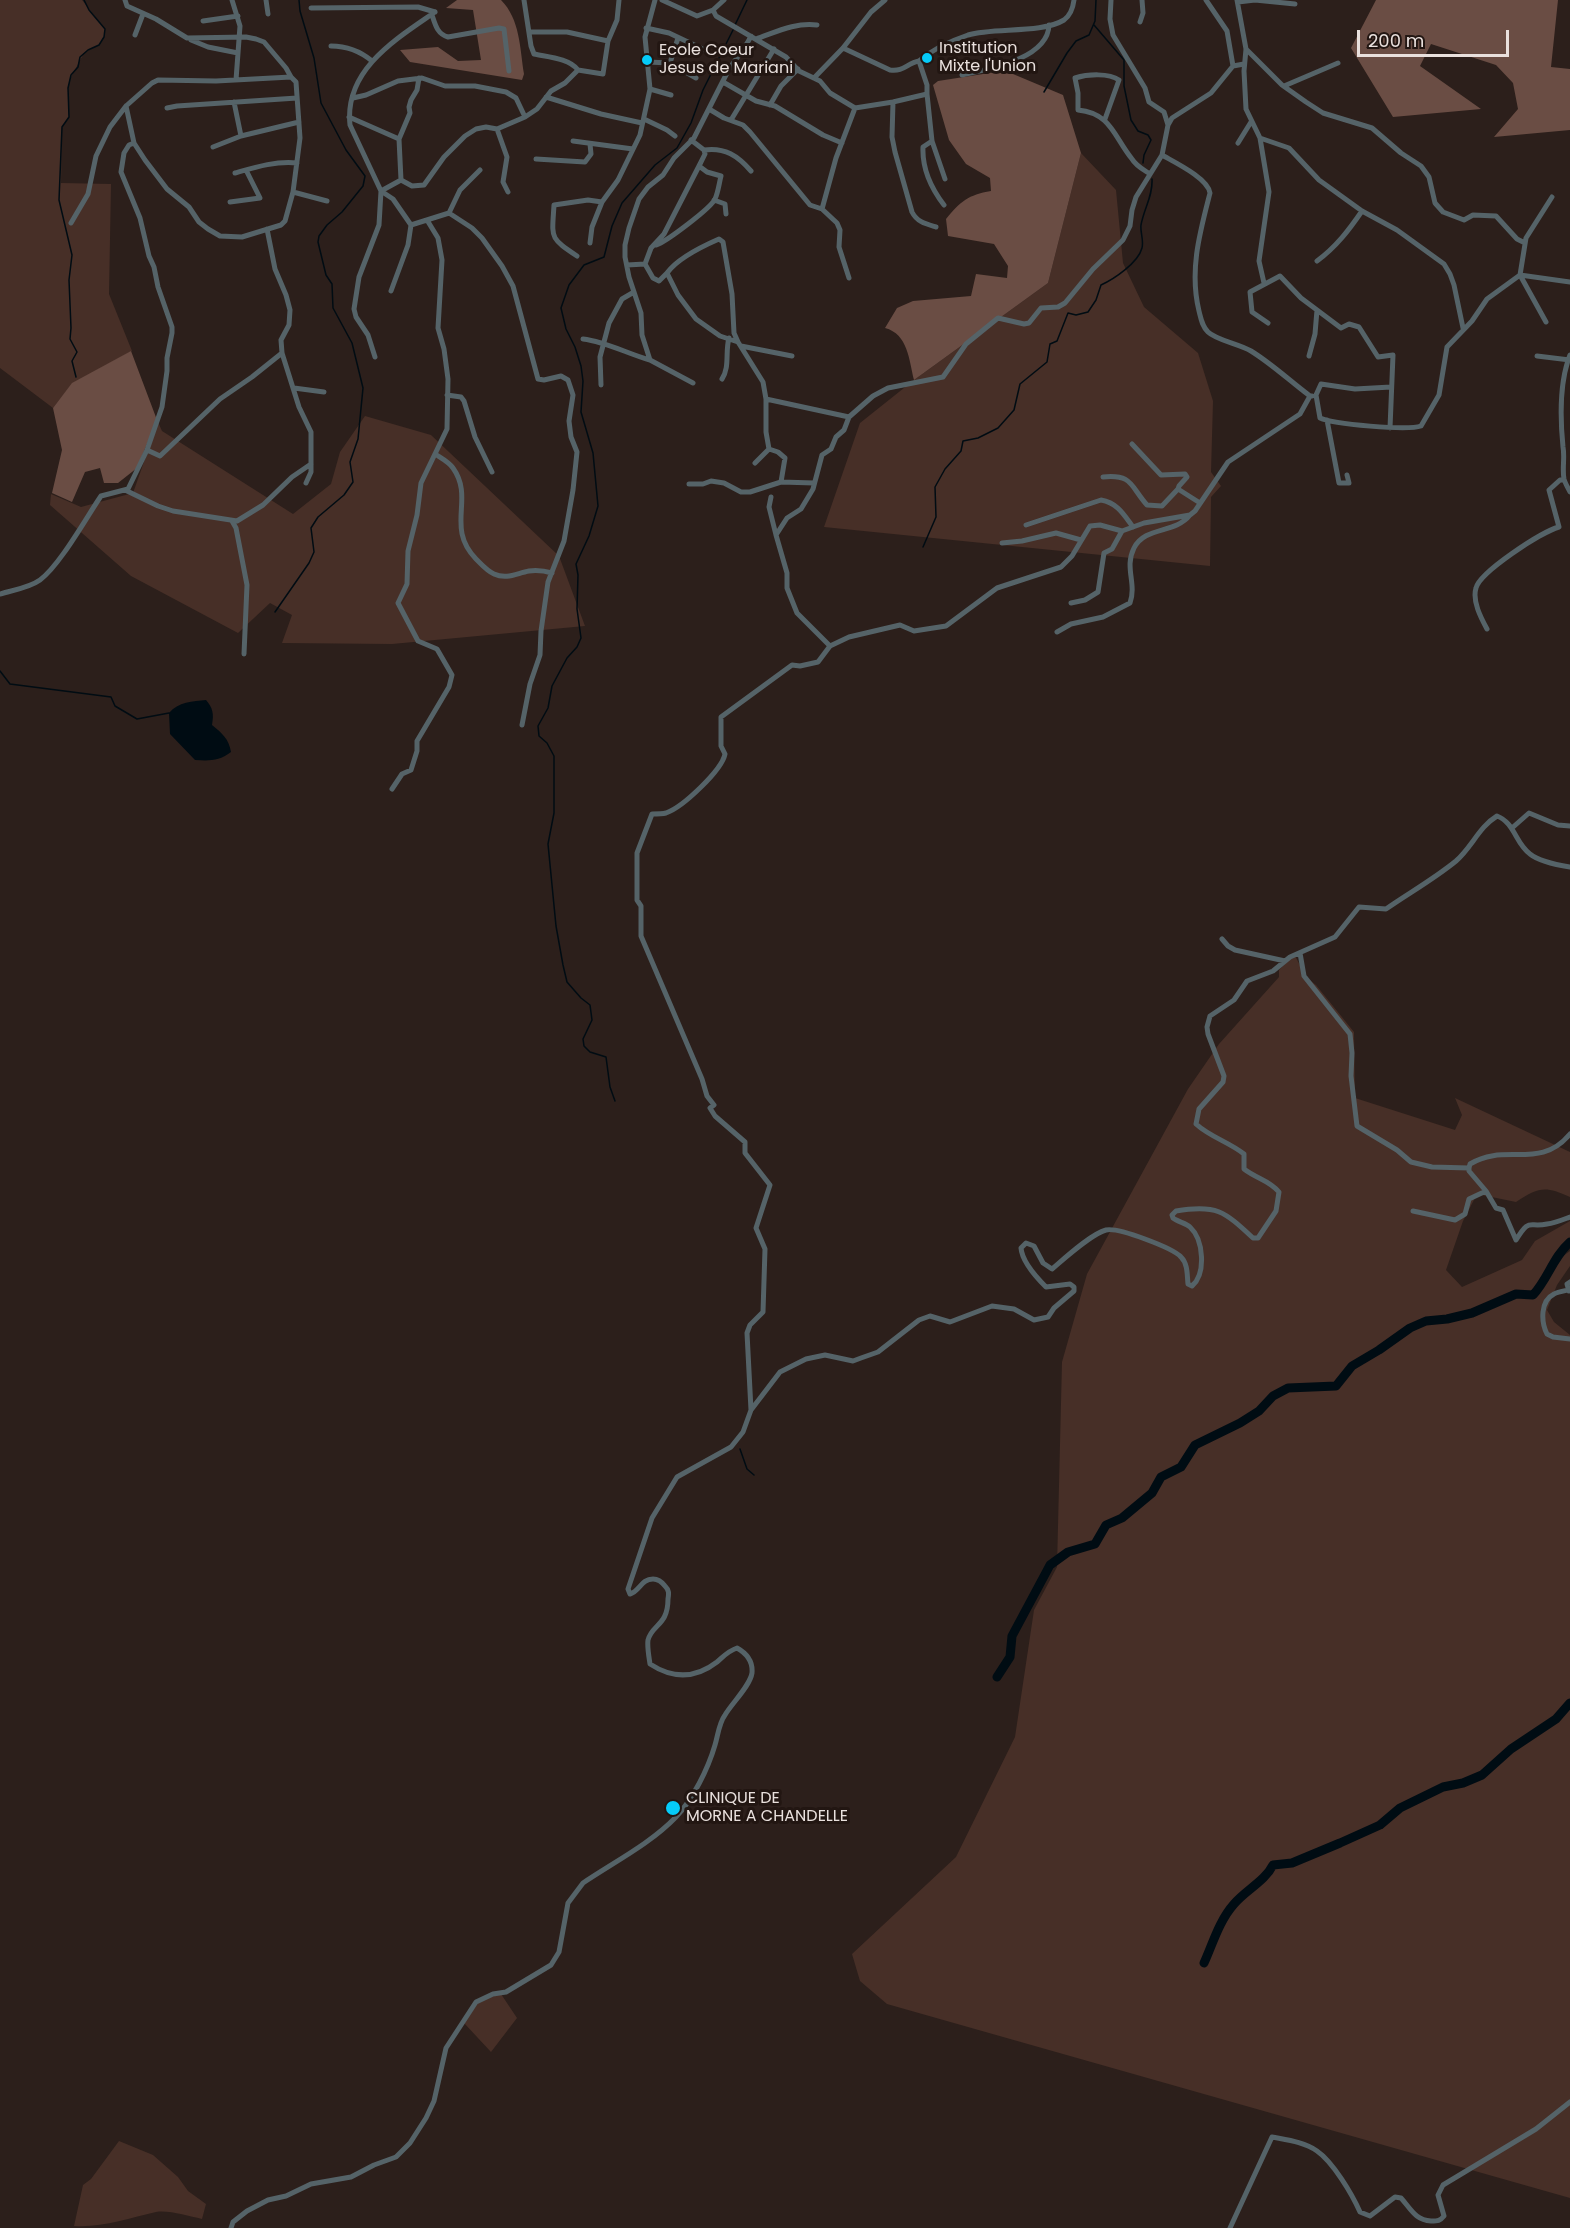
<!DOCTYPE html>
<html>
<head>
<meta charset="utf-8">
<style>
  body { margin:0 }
  #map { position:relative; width:1570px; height:2228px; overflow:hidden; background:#2c1f1b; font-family:Poppins,sans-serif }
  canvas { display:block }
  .scale { position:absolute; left:1357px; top:30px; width:152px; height:27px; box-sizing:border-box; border:3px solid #e9e0dd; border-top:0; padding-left:8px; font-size:18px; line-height:21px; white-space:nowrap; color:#e9e0dd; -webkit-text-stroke:4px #221612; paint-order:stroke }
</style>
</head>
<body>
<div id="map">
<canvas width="1570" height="2228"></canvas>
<div class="scale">200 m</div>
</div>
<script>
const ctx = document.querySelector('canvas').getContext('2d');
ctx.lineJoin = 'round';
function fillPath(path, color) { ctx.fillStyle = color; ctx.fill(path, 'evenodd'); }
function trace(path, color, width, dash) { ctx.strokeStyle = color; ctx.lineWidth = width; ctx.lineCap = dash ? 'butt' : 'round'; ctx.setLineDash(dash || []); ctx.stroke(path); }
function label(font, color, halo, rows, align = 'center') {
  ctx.font = font + ' Poppins,sans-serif'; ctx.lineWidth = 6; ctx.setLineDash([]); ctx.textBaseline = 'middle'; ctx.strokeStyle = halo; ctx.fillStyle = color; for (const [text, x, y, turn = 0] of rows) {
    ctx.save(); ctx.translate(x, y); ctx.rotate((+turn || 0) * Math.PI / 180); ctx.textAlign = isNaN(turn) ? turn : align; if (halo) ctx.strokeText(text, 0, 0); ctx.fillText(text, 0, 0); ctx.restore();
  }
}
fillPath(new Path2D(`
  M0 0H82L105 29 104 37 99 45 84 53 70 79 68 88 69 117 62 128 61 183 111 184 109 294 132 351 72 384 53 408 0 368Z
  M1081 153 1116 190 1123 263 1144 307 1198 353 1213 401 1211 472 1221 486 1211 497 1210 566 824 527 860 423 914 380 1048 283Z
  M365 416 431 435 559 556 585 626 392 644 282 643 292 615 270 603 238 633 131 576 50 505 51 494 81 507 133 493 158 422 162 431 293 514 331 484 340 452Z
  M1294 954 1307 978 1316 985 1354 1032 1355 1098 1455 1130 1462 1115 1455 1098 1570 1152V1197C1545 1186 1539 1187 1516 1202L1477 1194 1463 1221 1446 1270 1462 1287 1522 1260 1535 1241 1570 1221V1240L1559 1259 1570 1251V1266L1557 1285 1547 1310 1554 1322 1570 1335V2198L887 2004 860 1981 852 1954 956 1857 1015 1737 1034 1610 1057 1567 1062 1362 1087 1274 1188 1089 1219 1044 1279 977V970Z
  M501 1994 517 2018 491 2052 464 2023 480 2000Z
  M119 2141 153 2155 178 2177 188 2191 206 2204 202 2219C188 2216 169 2210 156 2212 129 2218 101 2228 74 2226L83 2185 91 2179Z`), '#472f27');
fillPath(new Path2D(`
  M457 0H501C520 19 520 48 524 74L522 80 410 62 400 50 438 47 458 61 481 60 473 10 446 8Z
  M1376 0H1558L1551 67 1570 69V130L1494 137 1518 109 1513 83 1496 65 1431 44 1420 66 1481 109 1393 117 1351 48Z
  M996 72 1013 74 1063 95 1081 153 1048 283 914 380C909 360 908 334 885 328L897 308 913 301 971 296 976 274 1007 278 1008 266 994 244 948 236 946 219C961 201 968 195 991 191L990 178 966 164 949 140 933 85 938 81Z
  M131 351 157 420 137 468 118 483H104L100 468 85 472 72 502 52 493 62 450 53 408 72 383Z`), '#6a4d44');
fillPath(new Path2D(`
  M206 700C213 708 214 714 212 725 222 733 229 739 231 752 219 761 210 761 195 760L170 734 169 713C178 702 193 701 206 700Z`), '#000c13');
trace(new Path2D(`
  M735 25 747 0
  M1094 25 1124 60V86L1131 120 1138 131 1148 135 1151 140 1144 155 1143 163
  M1044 92 1067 53 1076 41 1089 35 1095 21 1096 0
  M76 377 72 361 77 352 70 339 71 328 69 280 72 255 59 200 62 127 69 117 68 88 71 75 78 67 80 57 88 50 99 45 104 37 105 29 89 10 84 0
  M923 547 936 517 935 487 945 469 961 451 963 441 978 438 998 428 1014 410 1020 384 1047 362 1050 344 1057 341 1068 313 1076 315 1088 312 1096 300 1101 285C1114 279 1138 263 1142 248 1144 240 1140 232 1141 225 1144 208 1153 196 1152 179
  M275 612 309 563 314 552 311 528 318 517 344 495 353 482 350 462 358 439 363 388 352 343 333 308 332 284 326 275 318 242 319 236 327 225 342 212 363 186 365 176 346 150 321 103 314 58 300 11 299 0
  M0 671 10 684 111 697 115 706 137 719 169 713
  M615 1101 610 1087 606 1057 590 1052 584 1046 583 1039 592 1020 590 1005 581 998 567 982 563 965 556 926 548 844 554 813V756L547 743 539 736 538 726 548 708 552 686 567 658 577 647 581 638 577 609 578 575 576 564 589 536 598 506 593 453 581 412 583 381 581 366 575 347 566 329 561 308 569 285 584 265 604 257 612 226 622 203 655 165 677 148 691 123 703 90 733 30
  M740 1449 747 1469 754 1475`), '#000c13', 1.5);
trace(new Path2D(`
  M997 1677 1010 1657 1012 1636 1050 1565 1068 1552 1095 1544 1106 1525 1122 1518 1152 1493 1161 1477 1181 1467 1195 1445 1240 1423 1259 1411 1273 1396 1288 1388 1336 1386 1352 1366 1379 1350 1410 1328 1426 1321 1447 1319 1472 1313 1516 1294 1533 1295C1548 1279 1553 1257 1570 1242
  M1204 1963C1213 1943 1219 1921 1234 1904 1246 1890 1265 1881 1273 1865L1292 1863 1340 1843 1380 1825 1400 1808 1443 1787 1463 1783 1482 1775 1511 1749 1556 1719 1570 1703`), '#000c13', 9);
trace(new Path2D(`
  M125 0 127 6 156 19 187 38 246 37 256 39 264 42 286 68 291 77 296 82 300 138 293 192 285 221 281 225 242 237 220 236 208 229 199 222 189 207 167 189 145 160 134 143 126 106 152 83 158 80 216 81 291 77
  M232 0 240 26 236 80
  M266 0 268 14
  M524 0 531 46 534 54C547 57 569 58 578 70
  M662 0 697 16 713 10
  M724 0 713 10 716 16 786 57 799 71 820 81 830 93 855 108
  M1111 0 1110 19 1113 35 1145 88 1149 102 1164 112 1168 125
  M1206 0 1227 31 1233 66
  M1237 0 1246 49 1244 71 1246 109 1260 138 1269 192 1259 261 1264 283
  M1238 2 1255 0 1295 4
  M311 8 418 7 435 12
  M432 15C435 24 437 34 448 37L499 28 504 29 509 71
  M203 21 238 16
  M1140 22 1143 13 1142 0
  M646 28 669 33 707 51
  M529 32H567L608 41 617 20 619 0
  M135 35 143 14
  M756 39C776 32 796 22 817 25
  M191 40 208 47 238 53
  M331 46C347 46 360 51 372 61
  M843 48 890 70C904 72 907 63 919 61L927 85V94L893 102 855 108
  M1246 49 1282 85 1306 102 1323 113 1372 128 1401 153 1421 166 1429 177 1435 203 1443 212 1464 220 1473 215 1496 216 1517 239 1525 243
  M919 61C933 49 950 41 968 35 994 27 1041 34 1064 20 1071 15 1073 8 1074 0
  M648 62 670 63 696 78
  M670 63 678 38
  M962 75C989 69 1048 59 1049 25
  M814 78 843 48 871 12 885 0
  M723 82 756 101 775 106 823 135 842 143
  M1284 86 1338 63
  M650 89 671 95
  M927 94 932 141 945 179
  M546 97 601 114 642 123
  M353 98 366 95 398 81 422 78 445 86H475L506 92 516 98 525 117
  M893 102 892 137 895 152 912 212C917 222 926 224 936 227
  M770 105 781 86 798 69
  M167 108 177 106 297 98
  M709 109 724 118 743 125 750 132 810 205 822 209 837 223 840 230 839 247 849 278
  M349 117 399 139
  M644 119 667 130 675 136
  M1105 119 1119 80C1109 73 1088 74 1075 78L1078 93V110C1111 113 1114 137 1132 159 1136 166 1144 170 1150 174
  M731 120 774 49
  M497 129 507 157 503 182 508 192
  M241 136 299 122
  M1260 138 1289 148 1319 180 1362 211 1397 230 1444 264 1450 274 1454 285 1463 328
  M573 141 633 149
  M932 141 923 147C922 169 931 188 944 205
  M1238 143 1251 122
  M213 147 241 136 234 102
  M704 150C725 147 738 156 751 171
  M1162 155C1174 162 1208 178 1210 193 1200 232 1189 270 1199 311 1201 319 1202 326 1208 332 1216 340 1239 344 1251 351 1272 364 1290 381 1310 396H1312
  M536 159 585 162 591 154 590 144
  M235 173C256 167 275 161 297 163
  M401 180 412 186 424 185 444 157 465 136 476 129 486 127 497 129 525 117 537 109 551 91 565 83 578 70 603 74 608 41
  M401 180 399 139 410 113 409 107 411 100 417 90 419 78
  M381 191 393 199 411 225 408 245 391 291
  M381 191 401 180
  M293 192 327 201
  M714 200 725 204 726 214
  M230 202 260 198 246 170
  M822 209 836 158 855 108
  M449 213 460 190 480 170
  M71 223 88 194 96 156 110 127 126 106
  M411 225 449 213 472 228 482 238 502 266 513 286 538 379 544 380 561 376 568 380 573 395 569 421 571 437 577 452 573 490 564 541 548 582 541 631 540 655 530 684 522 725
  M267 229 275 269 286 295 290 310 289 325 281 340 282 353 299 407 311 432V472L306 483
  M590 243 592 227 602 202 618 180 640 135 650 89 645 37 655 0
  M656 245C666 242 711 208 715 199 718 193 719 184 721 176L707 172 699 166
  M577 256C549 237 552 239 554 205L588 200 602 202
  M1317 261C1336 247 1349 230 1362 211
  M645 264 653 278 659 281 667 273 678 295 696 319 720 336 738 342 763 382 766 399V432L769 449
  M627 265 645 264 651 248 664 234 699 166 705 154 704 150 691 140
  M667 273C677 259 703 246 719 239L723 242 732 294 734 333 738 342
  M1317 310 1341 328 1349 324 1359 327 1378 357 1393 355 1390 428
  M1546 322 1520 275 1526 238 1552 197
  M1268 323 1252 312 1250 292 1280 276 1301 298 1317 310 1315 334 1309 356
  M583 339C607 342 628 354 650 360
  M741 346 792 356
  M1570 355C1559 383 1560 417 1563 447 1565 457 1562 469 1564 479 1565 483 1568 488 1570 492
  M1537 356 1570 360
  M375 357 368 335 356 317 354 309 359 277 379 225 381 191 350 125C344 70 396 39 435 12
  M722 379C730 367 725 352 729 338
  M693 383 650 360 642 335 641 313 629 277 625 257V245L629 228 639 199 648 187 663 175 674 158 694 138 728 71C736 58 745 49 751 36
  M601 385 600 357 609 323 622 299 634 292
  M1391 387 1355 389 1321 384 1316 395 1320 418C1333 424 1407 431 1421 426L1439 395 1447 347 1472 321 1487 299 1520 275 1570 282
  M294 388 324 392
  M447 395 461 397 464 401 475 437 492 472
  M766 399 849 417
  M1327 420 1339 483H1349L1347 475
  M1132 444 1161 475 1185 474 1187 477 1179 486 1178 489
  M769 449 778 452 785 458 781 482
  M147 450 160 456 220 399 252 377 282 353
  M435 454C441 458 449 462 453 468 475 499 445 527 476 559 481 564 487 571 494 574 507 580 517 573 529 571 537 570 545 571 552 573
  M755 463 769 449
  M1103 477C1133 474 1130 486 1147 505L1162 506 1178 489 1200 503
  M689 484H703L711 481 724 483 741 492H750L781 482 814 483
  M125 490 158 506 173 511 237 521 263 505 292 477 311 464
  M771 497 769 507 776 535
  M232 521 236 528 247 585 244 654
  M1026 525 1101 500C1118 503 1124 515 1133 527
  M1002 543 1022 541 1056 533 1081 540
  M0 594C13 590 29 588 40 580 60 565 86 518 101 496L128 489 147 450 162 407 167 371V358L172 333V327L158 287 154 267 149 256 140 218 121 172 124 153 129 145 134 143
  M1071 603 1085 600 1098 592 1104 553 1112 549 1122 531
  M1487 629C1481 618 1472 601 1476 588 1480 572 1541 532 1559 527L1549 490 1560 480H1564
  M1057 632 1071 624 1103 617 1130 603C1137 583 1124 568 1134 548 1145 526 1175 534 1190 515
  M830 646 797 613 787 588V573L776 535 787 518 801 509 813 489 822 455 831 449 836 437 844 430 849 417 873 396 888 388 943 377 966 344 998 318 1024 324 1029 323 1041 308 1058 307 1065 303 1093 269 1123 240 1130 226 1132 210 1136 197 1162 155 1168 125 1172 118 1211 93 1233 66 1244 64
  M392 789 402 774 411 770 417 751V741L449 687 452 675 437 649 418 641 398 603 407 584 408 551 417 515 421 483 447 429 448 379 444 349 438 328 442 260 438 238 427 220
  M1512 828 1529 813 1558 825 1570 826
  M1222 939 1228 946 1235 950 1285 961
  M1300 953 1304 976 1350 1034 1352 1053 1351 1076 1357 1126 1397 1150 1411 1162 1432 1167 1469 1168 1470 1164C1506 1142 1539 1171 1570 1134
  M1469 1168V1171L1486 1191 1496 1208 1503 1210 1516 1240C1530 1217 1528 1228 1547 1224 1555 1223 1562 1220 1570 1217
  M1413 1211 1455 1220 1465 1214 1469 1199 1486 1191
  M1568 1290C1563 1291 1557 1292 1554 1294 1540 1301 1541 1322 1547 1334L1553 1337 1570 1339
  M1569 1291 1567 1284 1570 1282
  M751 1410 747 1333 750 1325 763 1312 765 1249 756 1228 770 1185 745 1153V1142L715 1116 710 1108 714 1105 707 1096 702 1079 641 936V906L637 900V853L652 814C656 814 662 814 666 813 683 807 722 770 725 754L721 746V717L792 665 800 666 818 662 830 646 849 637 900 625 914 631 946 626 997 588 1061 567 1072 556 1090 526 1100 525 1122 531 1144 523 1190 515 1195 511 1228 462 1300 414 1310 396
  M231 2228 233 2222 247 2211 268 2200 286 2196 311 2184 351 2177 374 2165 396 2157 410 2143 426 2118 434 2101 446 2048 476 2002 493 1994 506 1992 551 1965 559 1952 568 1903 583 1883C614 1862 650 1844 676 1817 693 1799 708 1769 715 1745 718 1735 719 1723 725 1715 732 1703 750 1686 752 1673 753 1661 746 1653 737 1648 728 1651 724 1656 717 1662 695 1679 673 1679 650 1664 649 1657 647 1647 648 1640 652 1624 668 1626 668 1599 669 1593 669 1590 665 1586 662 1582 658 1579 653 1579 641 1579 640 1591 630 1594L628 1589 652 1518 677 1477 731 1447 743 1432 751 1410 780 1372 806 1359 825 1355 853 1361 861 1358 878 1352 919 1320 930 1316 950 1322 992 1306 1014 1309 1034 1320 1048 1317 1054 1308 1074 1291V1287L1070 1284 1046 1287C1036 1277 1022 1261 1021 1248L1026 1243 1034 1246 1043 1263 1052 1269C1065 1258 1091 1234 1106 1230 1118 1227 1173 1248 1181 1257 1188 1264 1187 1275 1188 1284L1192 1286C1206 1274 1204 1240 1190 1227 1186 1223 1178 1222 1173 1218L1172 1215 1176 1211C1216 1204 1224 1211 1253 1238H1258L1276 1211 1279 1192C1269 1180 1257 1179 1244 1169V1154C1229 1142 1210 1137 1196 1124L1199 1109 1223 1082 1224 1076 1208 1034 1207 1027 1210 1016 1234 1000 1247 981 1273 971 1290 957 1335 937 1359 907 1386 909C1409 893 1434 879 1456 861 1472 847 1479 827 1497 816 1515 823 1515 843 1530 854 1540 862 1557 865 1570 867
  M1230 2228 1272 2137C1287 2140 1304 2142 1317 2151 1333 2162 1352 2194 1360 2212L1370 2216 1395 2197 1401 2198C1411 2209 1415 2220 1431 2221 1438 2221 1440 2221 1444 2216L1438 2195 1443 2185 1536 2129 1570 2102`), '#556368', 5);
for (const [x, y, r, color] of [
  [927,58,6,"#05cbf9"],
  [647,60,6,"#05cbf9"],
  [673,1808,8,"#05cbf9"]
]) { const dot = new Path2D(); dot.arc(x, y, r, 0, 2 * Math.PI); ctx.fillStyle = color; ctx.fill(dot); trace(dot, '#221612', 2); }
label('16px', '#e9e0dd', '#221612', [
  ["Institution",939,49],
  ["Mixte l'Union",939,67],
  ["Ecole Coeur",659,51],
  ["Jesus de Mariani",659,69],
  ["CLINIQUE DE",686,1799],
  ["MORNE A CHANDELLE",686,1817]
], 'left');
</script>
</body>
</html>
